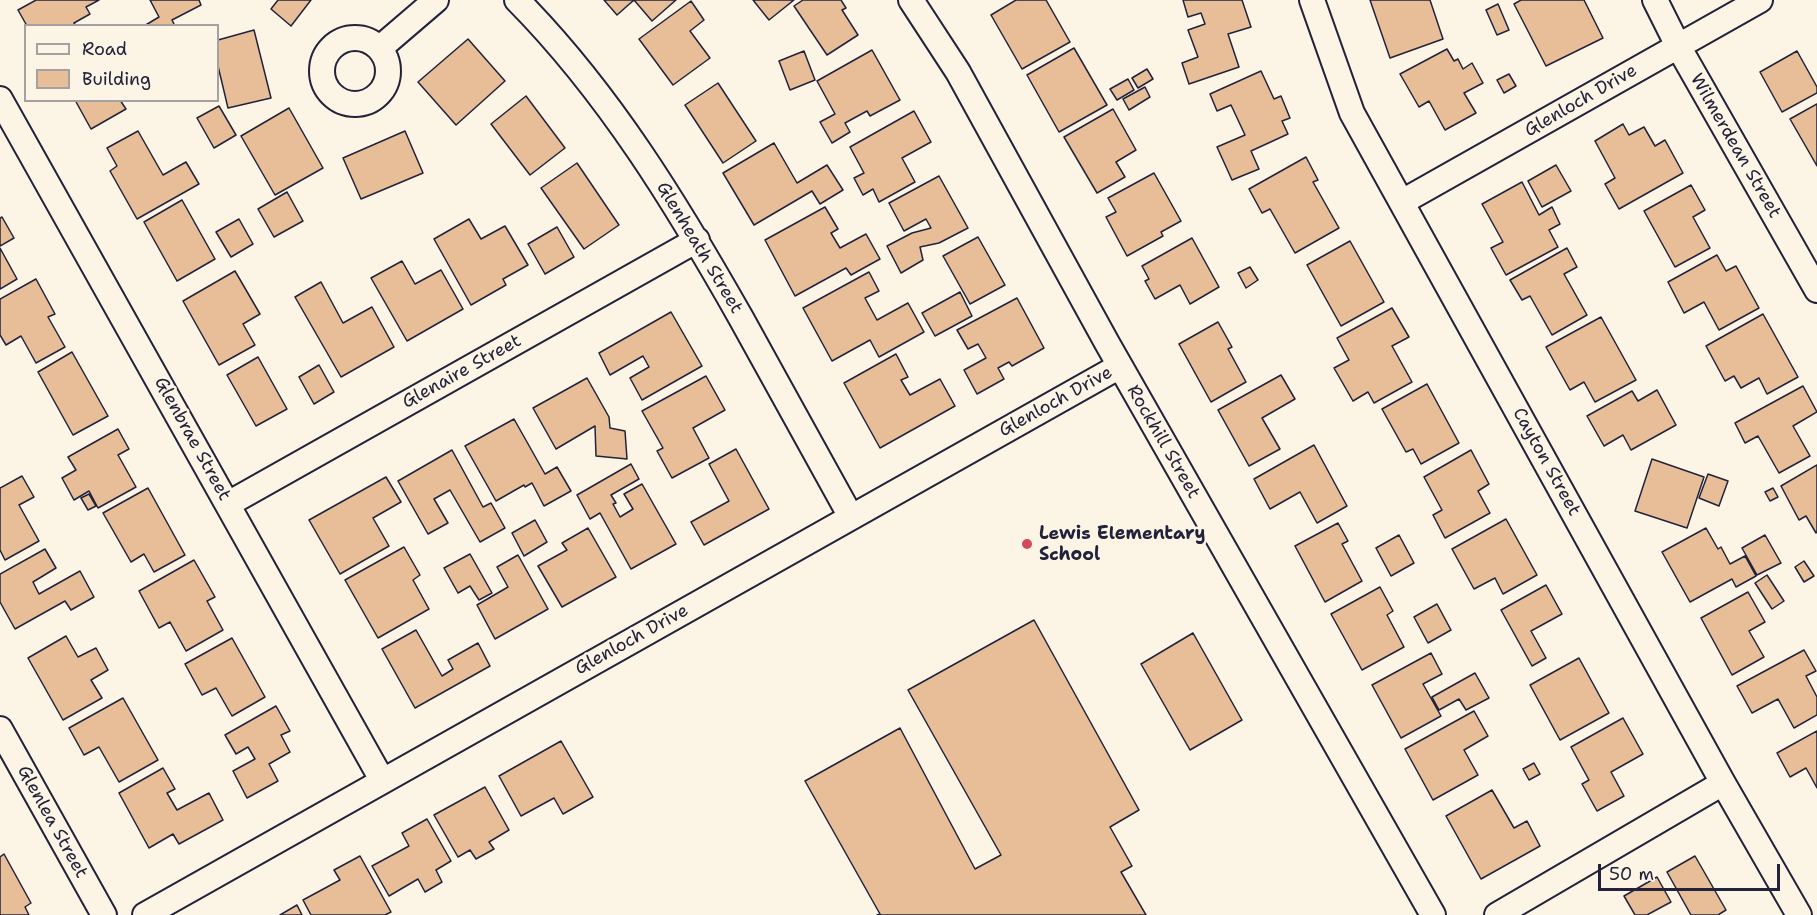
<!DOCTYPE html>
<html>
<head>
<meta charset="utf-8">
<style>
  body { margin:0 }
  #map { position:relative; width:1817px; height:915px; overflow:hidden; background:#fcf5e5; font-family:"Shantell Sans",sans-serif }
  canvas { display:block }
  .legend { position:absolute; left:24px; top:24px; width:195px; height:78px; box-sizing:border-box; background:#fcf5e5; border:2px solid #a5a1a1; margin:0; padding:8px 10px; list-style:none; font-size:18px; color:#22223b }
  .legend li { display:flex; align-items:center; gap:12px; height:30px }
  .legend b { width:30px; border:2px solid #a5a1a1 }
  .scale { position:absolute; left:1598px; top:864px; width:182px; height:27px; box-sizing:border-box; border:3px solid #22223b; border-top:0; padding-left:8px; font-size:18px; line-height:21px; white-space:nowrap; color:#22223b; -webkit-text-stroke:4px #fcf5e5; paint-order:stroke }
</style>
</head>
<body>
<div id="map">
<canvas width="1817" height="915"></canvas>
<ul class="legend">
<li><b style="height:8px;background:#fcf5e5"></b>Road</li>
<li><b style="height:16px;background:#e8be98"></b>Building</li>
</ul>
<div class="scale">50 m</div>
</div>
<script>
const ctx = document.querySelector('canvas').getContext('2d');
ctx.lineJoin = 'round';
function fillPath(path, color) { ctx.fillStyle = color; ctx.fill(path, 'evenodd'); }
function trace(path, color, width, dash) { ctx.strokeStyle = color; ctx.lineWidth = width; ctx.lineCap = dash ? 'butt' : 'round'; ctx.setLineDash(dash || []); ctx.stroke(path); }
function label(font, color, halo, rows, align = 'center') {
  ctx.font = font + ' "Shantell Sans",sans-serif'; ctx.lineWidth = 5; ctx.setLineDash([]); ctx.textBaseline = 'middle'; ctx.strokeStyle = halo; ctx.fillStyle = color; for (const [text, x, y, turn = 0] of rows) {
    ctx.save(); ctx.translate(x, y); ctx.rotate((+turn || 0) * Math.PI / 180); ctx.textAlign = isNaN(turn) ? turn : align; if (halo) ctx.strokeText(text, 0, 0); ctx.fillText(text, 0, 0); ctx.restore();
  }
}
const building = new Path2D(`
  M36 0H99L86 7 90 14 74 23 76 26H27L18 10Z
  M150 0H199L201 5 172 20 175 26H144L159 17Z
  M278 0H311L291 26 271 9Z
  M604 0H676L652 21 634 0 617 15Z
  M753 0H794L769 20Z
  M803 0H841L846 8 842 10 858 35 827 55 794 6Z
  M1016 0H1046L1070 42 1022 69 991 15Z
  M1183 0H1242L1251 27 1228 34 1239 67 1189 84 1182 63 1198 57 1188 30 1205 24 1201 13 1188 17Z
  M1370 0H1430L1443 39 1390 58Z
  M1521 0H1584L1603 38 1546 66 1514 4Z
  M691 1 704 20 690 31 710 58 673 85 639 39Z
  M1498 4 1509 30 1497 35 1486 10Z
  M254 30 271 98 228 108 218 66V40Z
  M468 39 505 81 456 125 418 82Z
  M1074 48 1107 105 1059 132 1027 75Z
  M1447 49 1454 61 1458 59 1463 69 1472 63 1483 83 1464 93 1476 113 1445 130 1429 101 1419 107 1400 74Z
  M872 50 900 100 870 116 867 111 845 123 850 132 832 143 820 122 835 114 817 81Z
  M804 51 815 80 790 90 779 61Z
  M1797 51 1817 87V93L1782 112 1760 72Z
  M1147 69 1153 79 1138 88 1132 78Z
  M1261 71 1274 99 1281 96 1290 118 1282 121 1288 134 1251 151 1259 169 1232 180 1217 147 1245 135 1231 105 1217 111 1210 94Z
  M1509 74 1516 86 1504 93 1497 80Z
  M1128 79 1134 90 1117 100 1110 89Z
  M718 83 756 141 723 163 685 105Z
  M1145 87 1150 97 1129 110 1123 99Z
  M526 96 565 148 530 175 491 124Z
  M75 100H120L126 109 91 129Z
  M1817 104V166L1790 119Z
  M219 106 236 135 214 148 197 118Z
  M289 108 323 168 275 195 241 136Z
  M1113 109 1136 150 1116 162 1125 177 1097 193 1064 137Z
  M914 111 931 142 902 158 915 182 879 202 873 189 863 195 854 178 864 173 850 147Z
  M1623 124 1629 135 1644 127 1655 146 1665 140 1683 173 1619 209 1605 184 1615 178 1595 141Z
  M138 131 163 175 186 162 199 184 137 219 110 171 117 166 107 148Z
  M405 131 423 173 361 199 343 158Z
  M774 143 797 183 827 165 843 190 820 204 812 191 754 225 723 173Z
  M1306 157 1318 180 1313 182 1339 228 1295 253 1270 209 1262 213 1249 189Z
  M577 163 619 225 584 249 541 188Z
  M1556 165 1571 191 1542 207 1528 181Z
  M1154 173 1181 221 1161 232 1163 236 1127 256 1106 217 1116 212 1108 198Z
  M939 176 968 228 939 243 920 247 923 260 901 273 887 246 912 233 931 228 926 219 904 231 889 203Z
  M1522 182 1539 215 1552 207 1560 224 1549 230 1558 247 1506 275 1491 248 1503 242 1482 204Z
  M1691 185 1705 210 1693 217 1710 248 1675 267 1644 211Z
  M287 192 303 221 274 237 258 209Z
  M182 200 215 259 177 281 144 222Z
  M825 207 838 229 831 233 840 248 866 234 880 259 851 275 846 268 795 296 765 240Z
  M2 217 14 238 0 246V218Z
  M239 219 253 244 231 257 216 232Z
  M469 219 481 239 505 226 528 265 503 279 506 285 471 305 434 239Z
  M557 227 574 257 545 274 528 244Z
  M978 237 1005 285 970 304 943 256Z
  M1192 238 1219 287 1190 304 1180 285 1155 299 1145 281 1149 279 1142 266Z
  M1350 241 1384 302 1341 326 1307 265Z
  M0 248 17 279 0 289Z
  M1567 248 1577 267 1564 274 1587 315 1552 335 1530 296 1522 300 1510 280Z
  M1717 255 1726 271 1736 266 1759 308 1719 330 1704 302 1684 313 1668 282Z
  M402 261 415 284 441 270 463 309 407 341 371 278Z
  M1250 267 1258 280 1246 288 1238 273Z
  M235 271 260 314 243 324 255 345 219 365 183 301Z
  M869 272 879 291 865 298 877 320 908 303 924 332 879 357 870 340 832 361 803 308Z
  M36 279 55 314 48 317 65 347 36 363 21 336 6 345 0 335V299Z
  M321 282 343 323 372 307 394 347 341 377 295 297Z
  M960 292 972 316 935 336 922 313Z
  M1017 298 1044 348 1012 366 1009 362 998 368 1004 379 977 394 964 370 986 358 978 344 968 349 957 330Z
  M1392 308 1409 337 1392 346 1412 382 1374 403 1368 392 1353 401 1334 368 1349 360 1337 338Z
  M671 312 702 366 642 400 630 378 649 367 643 356 610 375 599 353Z
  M1763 314 1798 377 1767 394 1759 378 1741 388 1734 376 1725 381 1706 346Z
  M1601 317 1636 380 1595 402 1584 382 1570 390 1546 347Z
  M1218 322 1232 347 1228 349 1246 382 1211 402 1179 344Z
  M72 352 108 416 73 435 38 372Z
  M896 354 908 377 901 380 910 395 940 379 955 406 880 448 844 383Z
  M258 357 287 409 256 426 227 375Z
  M319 365 334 392 314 404 299 377Z
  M1281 375 1295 399 1262 418 1280 449 1249 466 1218 410Z
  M706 376 725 410 693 428 709 458 672 478 657 451 663 448 642 411Z
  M587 378 609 417 610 428 625 431 627 459 596 456 595 426 556 449 533 408Z
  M1427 384 1459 443 1421 464 1413 449 1406 452 1382 409Z
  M1803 386 1817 412 1793 426 1810 456 1779 473 1758 436 1745 443 1735 423Z
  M1657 390 1676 425 1631 450 1623 435 1604 446 1587 416 1632 391 1638 401Z
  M514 419 545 474 557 467 571 491 544 506 532 483 525 487 524 485 496 501 465 446Z
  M118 429 129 449 118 455 136 487 98 508 89 491 74 500 62 478 76 470 68 457Z
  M1314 445 1347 506 1317 523 1300 492 1270 509 1254 479Z
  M736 449 769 509 704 545 691 522 729 501 709 464Z
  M452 450 483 507 491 503 505 528 480 542 450 490 434 499 448 523 428 534 398 481Z
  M1471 450 1489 484 1478 491 1490 513 1445 538 1433 515 1442 510 1424 477Z
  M1652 459 1704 477 1687 528 1635 511Z
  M631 464 639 479 611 495 616 503 613 504 620 517 633 509 624 494 642 484 676 544 631 569 600 513 590 519 577 495Z
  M1817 465V532L1816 533 1806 516 1799 520 1781 486Z
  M1708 474 1728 481 1719 506 1699 498Z
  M22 476 34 497 19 505 39 541 5 560 0 550V488Z
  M386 477 401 502 373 518 389 546 340 574 309 520Z
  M148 488 185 555 154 572 144 554 131 562 103 513Z
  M1773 488 1778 497 1770 501 1765 492Z
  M89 494 96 506 88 510 81 498Z
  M1506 519 1537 575 1503 594 1495 578 1474 589 1452 549Z
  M535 520 547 542 524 556 512 533Z
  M1338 523 1348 541 1342 544 1362 581 1325 602 1295 546Z
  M588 528 616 577 562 607 538 566 567 550 562 543Z
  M1706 528 1718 549 1721 547 1730 564 1745 556 1756 576 1736 587 1732 579 1690 602 1662 552Z
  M1399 535 1414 563 1391 576 1376 548Z
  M1765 535 1781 563 1757 575 1742 548Z
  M404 547 420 575 413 580 429 609 378 638 345 580Z
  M45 549 56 568 33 582 39 594 80 571 94 597 71 610 65 601 15 629 0 602V574Z
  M470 554 492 593 479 600 470 586 458 593 444 568Z
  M518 555 548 609 495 639 477 605 508 587 497 567Z
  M194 560 215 597 207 601 223 630 186 651 170 622 159 628 139 591Z
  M1804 561 1814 576 1804 582 1795 567Z
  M1767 575 1784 601 1772 609 1755 583Z
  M1546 585 1562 614 1531 631 1546 658 1532 666 1501 610Z
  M1380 587 1393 611 1387 615 1404 647 1362 670 1331 614Z
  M1748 592 1765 622 1749 631 1764 657 1732 675 1701 618Z
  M1437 604 1451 630 1428 643 1414 617Z
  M1034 620 1139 810 1110 827 1132 866 1121 872 1146 915H877L880 914 805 781 900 728 975 869 1001 855 908 690Z
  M416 630 442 676 453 669 448 660 478 643 490 666 415 708 382 649Z
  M1193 633 1242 720 1190 750 1141 664Z
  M66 636 78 657 96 648 108 670 91 680 102 698 63 720 28 658Z
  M232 638 265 697 232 716 216 688 202 695 185 664Z
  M1804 650 1816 671 1806 676 1817 697V715L1794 728 1778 699 1752 713 1737 686Z
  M1431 653 1442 674 1423 684 1441 716 1401 738 1372 685Z
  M1579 658 1609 713 1560 740 1530 685Z
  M1475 673 1489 698 1466 710 1459 699 1439 710 1432 697Z
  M123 698 158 760 119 782 99 747 84 755 69 728Z
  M276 706 290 731 281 735 290 752 269 764 278 781 247 798 233 771 255 759 248 747 236 754 225 735Z
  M1474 711 1488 736 1464 750 1478 775 1433 800 1405 749Z
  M1623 718 1643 754 1611 772 1624 796 1597 811 1582 784 1589 780 1571 747Z
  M1817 731V788L1806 768 1790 777 1777 753Z
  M561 741 593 797 563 814 554 798 521 816 499 776Z
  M1534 763 1540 774 1529 780 1523 769Z
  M163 768 175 789 167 793 177 810 209 793 223 820 179 844 173 834 149 848 119 793Z
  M485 787 509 830 489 842 494 849 476 859 470 850 458 857 434 815Z
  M1492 790 1514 828 1527 821 1540 846 1481 879 1446 816Z
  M427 819 451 861 436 870 442 882 425 892 418 879 389 896 372 866 409 846 402 833Z
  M4 854 31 903 25 907 29 915H0V857Z
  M360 856 391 912 385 915H311L303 900 340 880 334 870Z
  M1695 856 1726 910 1718 915H1691L1667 872Z
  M1657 877 1671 902 1647 915H1635L1624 896Z
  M297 905 302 915H280Z`);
fillPath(building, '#e8be98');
trace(building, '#22223b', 1.5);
const minor = new Path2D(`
  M517 0C609 93 677 205 741 318 778 384 814 451 851 517
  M911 0 958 72 1107 343 1433 915
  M1312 0 1352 113 1723 783 1799 915
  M1655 0 1678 46 1817 290
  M322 71a33 33 0 1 1 66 0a33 33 0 1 1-66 0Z
  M380 48 436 0
  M0 99 382 780
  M1402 202 1760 0
  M228 504 697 240
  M0 729 104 915
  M145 915 1120 366
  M1497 915 1723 783`);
trace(minor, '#22223b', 28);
trace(minor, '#fcf5e5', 24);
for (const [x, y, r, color] of [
  [1027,544,6,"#d1495b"]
]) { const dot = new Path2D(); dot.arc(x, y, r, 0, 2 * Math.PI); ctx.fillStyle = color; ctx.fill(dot); trace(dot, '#fcf5e5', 2); }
label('18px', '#22223b', '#fcf5e5', [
  ["Glenloch Drive",1581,101,-30],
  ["Wilmerdean Street",1735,146,60],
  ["Glenheath Street",699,248,59],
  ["Glenaire Street",462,372,-29],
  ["Glenloch Drive",1056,402,-29],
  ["Glenbrae Street",192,439,61],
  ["Rockhill Street",1163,442,60],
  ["Cayton Street",1546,462,61],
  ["Glenloch Drive",632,640,-29],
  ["Glenlea Street",52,822,61]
]);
label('bold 18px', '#22223b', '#fcf5e5', [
  ["Lewis Elementary",1039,534],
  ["School",1039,555]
], 'left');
</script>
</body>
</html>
